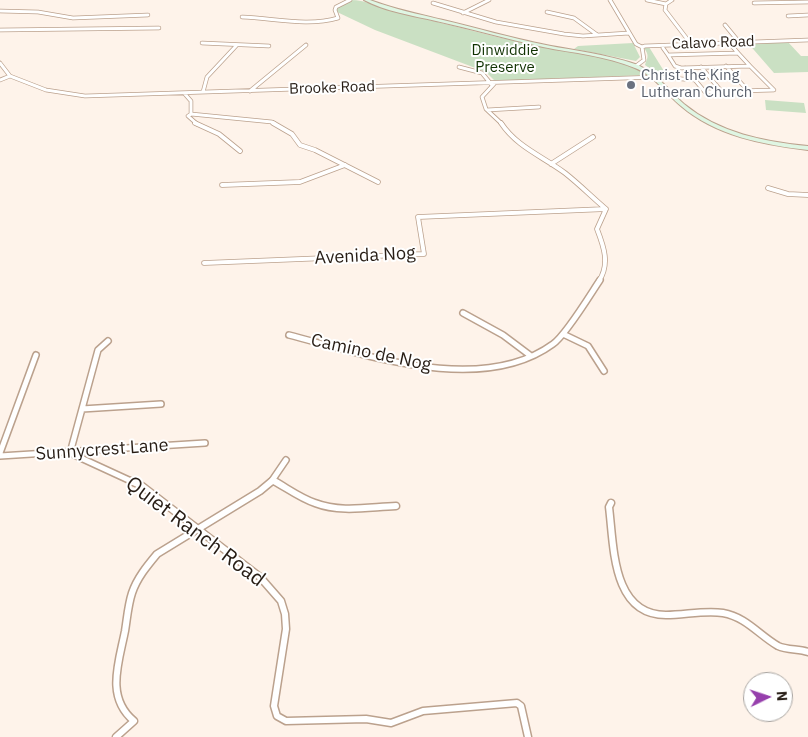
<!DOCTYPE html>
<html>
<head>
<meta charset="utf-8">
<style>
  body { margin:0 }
  #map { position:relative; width:808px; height:737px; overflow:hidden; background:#fef3ea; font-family:"IBM Plex Sans",sans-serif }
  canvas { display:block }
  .north { position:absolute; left:743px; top:672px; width:50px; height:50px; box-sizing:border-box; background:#fff; border:1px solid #a9a5a1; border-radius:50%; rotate:86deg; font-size:14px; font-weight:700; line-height:20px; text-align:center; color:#271d15 }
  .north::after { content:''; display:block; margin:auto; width:18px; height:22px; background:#963fac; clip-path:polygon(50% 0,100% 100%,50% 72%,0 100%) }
</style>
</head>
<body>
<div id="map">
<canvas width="808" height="737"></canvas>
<div class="north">N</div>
</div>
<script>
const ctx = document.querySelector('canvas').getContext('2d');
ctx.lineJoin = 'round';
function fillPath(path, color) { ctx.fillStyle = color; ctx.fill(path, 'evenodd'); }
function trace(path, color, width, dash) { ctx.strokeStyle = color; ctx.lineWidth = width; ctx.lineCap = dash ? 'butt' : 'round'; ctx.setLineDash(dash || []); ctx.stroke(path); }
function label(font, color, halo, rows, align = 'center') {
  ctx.font = font + ' "IBM Plex Sans",sans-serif'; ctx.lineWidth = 4; ctx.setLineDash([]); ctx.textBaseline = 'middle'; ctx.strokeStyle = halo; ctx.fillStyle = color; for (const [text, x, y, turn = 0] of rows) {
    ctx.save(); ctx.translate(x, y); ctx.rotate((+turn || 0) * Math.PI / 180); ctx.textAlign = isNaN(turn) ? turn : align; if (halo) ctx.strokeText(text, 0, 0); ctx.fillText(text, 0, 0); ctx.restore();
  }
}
fillPath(new Path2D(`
  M350 0C367 0 381 8 397 12 431 20 464 29 497 37 547 48 603 50 648 75L495 81 486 72 375 30 337 12 336 8Z
  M787 41 801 56H808V72L774 73 747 42Z
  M633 43 640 57 636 61 574 49 578 46Z
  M646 47H649L667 76H661L645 65C647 58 650 56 644 48Z
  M765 100 804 103 806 113 766 110Z`), '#cae0c3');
const streetFar3 = new Path2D(`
  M610 0 636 44 642 47
  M647 0 666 4
  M672 0 666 4 665 10 691 44
  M433 3 496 22 564 34 583 36 629 33
  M754 3 808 2
  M0 11 38 12 73 18 148 15
  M547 12 574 18 596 34
  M463 13 489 0
  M788 16 808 15
  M242 17C274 18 307 27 338 18L335 10 336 7 350 0
  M725 25 739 42
  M0 30 159 28
  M202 43 269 46
  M732 46 738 53
  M663 48 668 55
  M738 53 750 66 681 68 675 66 668 55Z
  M0 63 10 76 0 80
  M636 66 644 60 642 47 645 46 808 40
  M726 66 748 91
  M459 67 482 73 491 84
  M701 67 722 92
  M685 68 705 92 774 90 750 66
  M10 76 46 90 85 96 657 77 695 80
  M494 84 482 97 486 109 502 124
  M250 91 306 45
  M203 92 207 77 236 46
  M184 93 191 101V114L188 116 197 124
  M487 110 539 107
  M191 114 272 122 275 124`);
const streetFar2 = new Path2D(`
  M195 123 219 134 240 151
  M273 123 292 134 300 145 315 150 378 182
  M501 123C517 147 542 156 565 173 579 184 592 197 606 209L597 229C604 247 610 264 599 281
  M551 164 593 137
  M222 185 300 182 345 165
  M768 188 788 194 808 195
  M204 263 424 254 418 217 606 209`);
const streetFar1 = new Path2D(`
  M463 313 503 335 531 356
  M563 334 588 346 604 371
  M289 335C366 355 482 396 553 344 566 335 590 295 600 280
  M108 341 98 350 70 453 133 482
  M82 409 161 404
  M0 453 36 355
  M0 456 205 443
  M273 480 276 482
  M271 482 286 460`);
const street = new Path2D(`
  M131 481 142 486 260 577 281 601 285 614 286 629 274 706 277 716 286 721 366 719 391 723 423 711 517 703 521 706 528 737
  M274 481C287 488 300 498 315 503 341 513 369 507 396 506
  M611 503 609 507C614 547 612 615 666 615 685 615 705 610 723 613 746 617 759 635 778 646 787 650 799 649 808 652
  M116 737 134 721C105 697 119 662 125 631 127 619 128 605 132 593 137 578 147 566 157 554L260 491 272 481`);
const secondary = new Path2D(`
  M364 0H370C394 9 418 14 443 20 477 28 511 38 546 45 576 51 606 54 635 64 656 72 668 90 684 104 719 133 765 142 808 146V150C764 145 716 136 681 106 665 93 655 76 635 68 606 56 573 53 543 47 507 39 472 29 436 21 414 16 384 11 364 0Z`);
trace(streetFar3, '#bba18d', 4.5);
trace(streetFar2, '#bba18d', 5.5);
trace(streetFar1, '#bba18d', 8);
trace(street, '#bba18d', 9);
trace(secondary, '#bba18d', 2);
trace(streetFar3, '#fff', 3);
trace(streetFar2, '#fff', 4);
trace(streetFar1, '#fff', 5);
trace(street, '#fff', 6);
fillPath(secondary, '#dff6e3');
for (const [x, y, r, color] of [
  [631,85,5,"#6b7280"]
]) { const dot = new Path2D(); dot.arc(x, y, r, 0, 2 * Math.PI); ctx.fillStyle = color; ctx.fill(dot); trace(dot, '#fff', 2); }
label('15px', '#271d15', '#fff', [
  ["Calavo Road",713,43,-2],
  ["Brooke Road",332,88,-2]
]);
label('15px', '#103202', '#fff', [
  ["Dinwiddie",505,51],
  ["Preserve",505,68]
]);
label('15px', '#5b616d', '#fff', [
  ["Christ the King",641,76],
  ["Lutheran Church",641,93]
], 'left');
label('18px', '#271d15', '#fff', [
  ["Avenida Nog",365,256,-3],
  ["Camino de Nog",371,353,12],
  ["Sunnycrest Lane",102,450,-4]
]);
label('21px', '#271d15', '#fff', [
  ["Quiet Ranch Road",195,532,37]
]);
</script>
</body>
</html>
